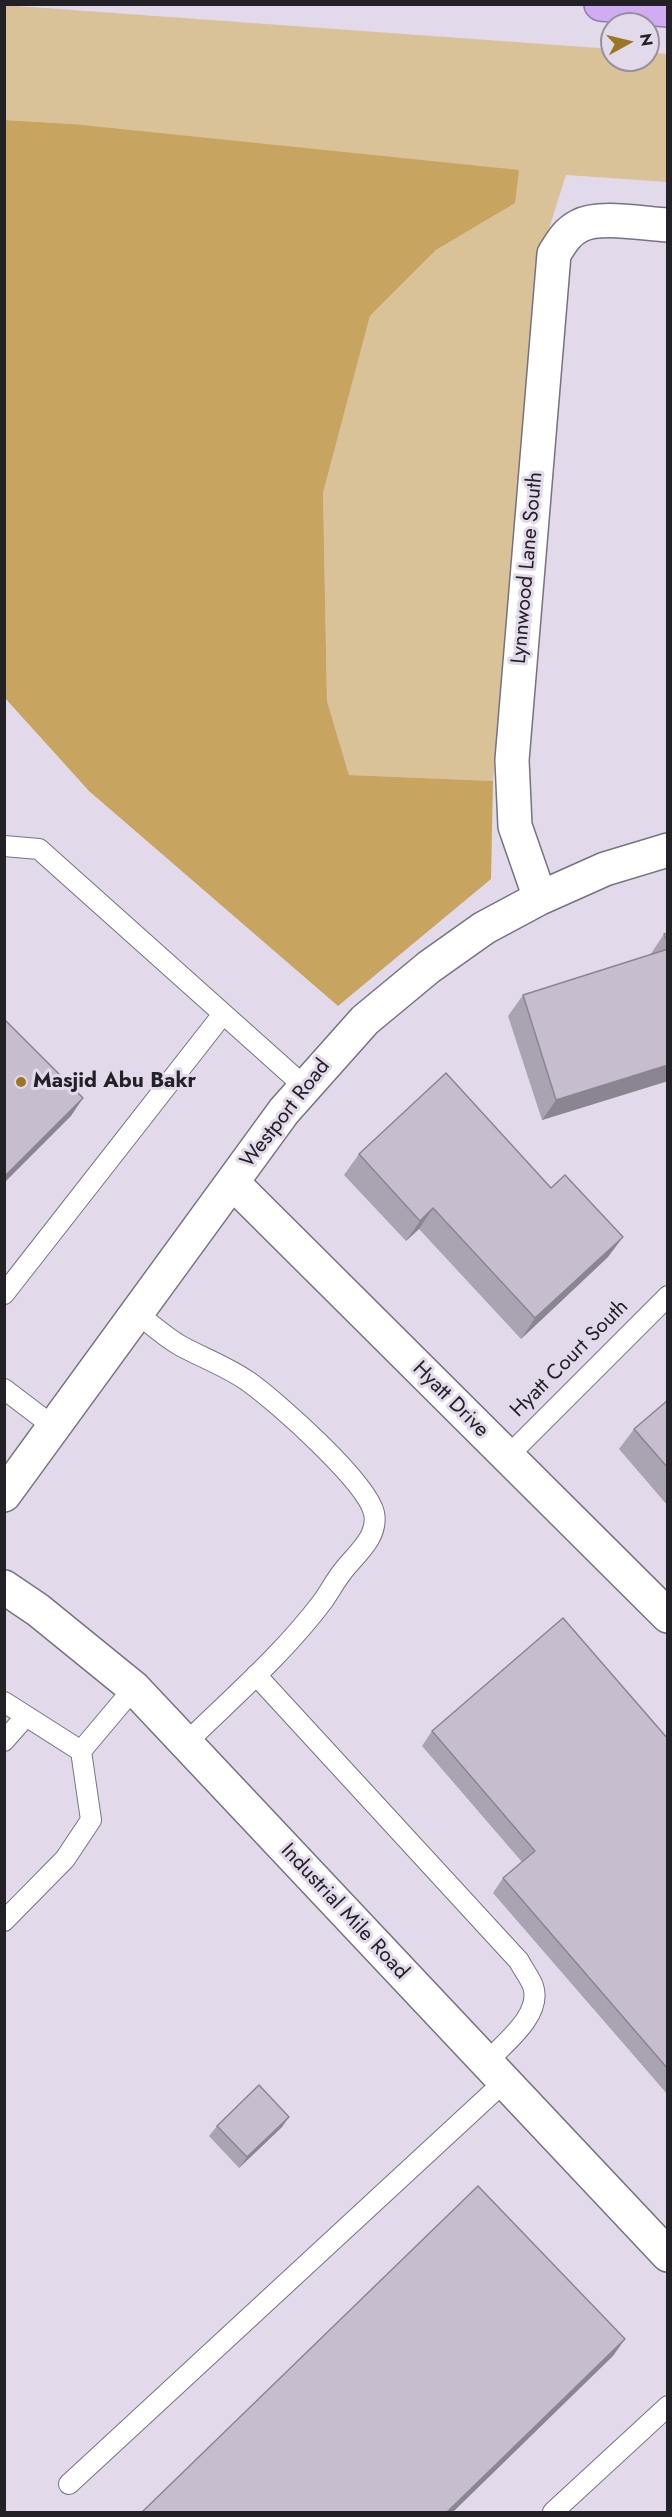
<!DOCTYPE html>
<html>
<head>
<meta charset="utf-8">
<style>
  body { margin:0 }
  #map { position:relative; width:672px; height:2517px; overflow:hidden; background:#e2daeb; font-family:Jost,sans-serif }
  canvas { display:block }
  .frame { position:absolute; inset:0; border:6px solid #232026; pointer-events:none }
  .north { position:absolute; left:600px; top:12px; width:60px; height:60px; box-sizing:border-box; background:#e2daeb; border:2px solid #96909c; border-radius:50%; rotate:82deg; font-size:16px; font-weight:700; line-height:24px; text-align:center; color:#232026 }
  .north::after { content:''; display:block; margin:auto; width:21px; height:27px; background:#9d7623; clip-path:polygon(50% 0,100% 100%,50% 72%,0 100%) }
</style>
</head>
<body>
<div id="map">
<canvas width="672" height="2517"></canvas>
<div class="frame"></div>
<div class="north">N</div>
</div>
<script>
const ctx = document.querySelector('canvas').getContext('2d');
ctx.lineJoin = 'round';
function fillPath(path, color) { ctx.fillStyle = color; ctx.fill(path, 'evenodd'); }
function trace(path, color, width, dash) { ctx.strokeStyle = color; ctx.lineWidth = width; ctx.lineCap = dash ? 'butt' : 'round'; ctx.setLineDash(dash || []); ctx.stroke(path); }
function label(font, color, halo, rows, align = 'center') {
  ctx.font = font + ' Jost,sans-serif'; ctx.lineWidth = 6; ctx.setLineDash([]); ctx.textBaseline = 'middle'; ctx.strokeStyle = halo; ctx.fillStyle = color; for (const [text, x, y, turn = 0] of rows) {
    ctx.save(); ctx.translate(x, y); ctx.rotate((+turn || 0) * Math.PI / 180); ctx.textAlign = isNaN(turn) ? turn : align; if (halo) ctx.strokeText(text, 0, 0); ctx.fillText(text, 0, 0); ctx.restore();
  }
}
fillPath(new Path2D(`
  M4 5 612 49V60H648V52L667 54V182L566 175 546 238 493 781 349 775 327 701 323 493 370 316 436 250 514 203 72 124 5 120Z`), '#d9c298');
fillPath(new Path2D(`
  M5 120 72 124 519 170 515 203 436 250 370 316 323 493 327 701 349 775 493 781 491 879 338 1006 89 791 5 698Z`), '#c7a45f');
const lane = new Path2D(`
  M4 846 39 849 304 1086
  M4 1294 223 1014
  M137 1313C151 1324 165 1337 181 1346 203 1358 228 1367 249 1382 277 1402 367 1482 374 1513 379 1537 356 1554 343 1571 335 1581 330 1591 323 1601 284 1653 233 1697 187 1742
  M4 1389 54 1427
  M507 1457 668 1296
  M256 1675 519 1961C523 1969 530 1978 533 1986 543 2015 503 2044 486 2063
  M4 1702 81 1751 134 1688
  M4 1741 26 1716
  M4 1921 65 1859 91 1820 81 1751
  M69 2484 504 2082
  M553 2512 668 2406`);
const street = new Path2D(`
  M540 898 515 826 512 760 554 254C561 243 567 232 579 226 599 215 644 224 668 225
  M233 1183 668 1616
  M4 1495 284 1111 365 1020 429 967 484 928 540 898 605 869 668 850
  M4 1587 38 1610 134 1688 668 2255`);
const highway = new Path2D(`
  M601 4 668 10`);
trace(lane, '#78717f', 22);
trace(street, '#78717f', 36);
trace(highway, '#937bab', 36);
trace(lane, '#fff', 20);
trace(street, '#fff', 33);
trace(highway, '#d0acf3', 33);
fillPath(new Path2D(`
  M668 933V1081L542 1120 508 1016 523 995 650 955 664 934Z
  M359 1154 608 1257 521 1339 419 1229 406 1241 344 1175Z
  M668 1400V1506L619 1449 634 1429Z
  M432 1731 668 1739V2095L493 1893 503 1878 522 1862 422 1746Z
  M217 2126 282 2127 239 2168 209 2136Z`), '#aaa3b2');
fillPath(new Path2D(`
  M668 1065V1081L542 1120 556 1100Z
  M83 1098 71 1116 4 1183V1177Z
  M433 1208 419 1229 406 1241 420 1221Z
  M623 1237 608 1257 521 1339 535 1318Z
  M289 2117 282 2127 239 2168 247 2157Z
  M625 2339 613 2356 453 2512H447Z`), '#8b8591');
const building = new Path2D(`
  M668 933V944L664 934Z
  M668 949V1065L556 1100 523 995Z
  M4 1019 83 1098 4 1177Z
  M446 1073 551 1188 565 1175 623 1237 535 1318 433 1208 420 1221 359 1154Z
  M668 1400V1468L634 1429Z
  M563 1618 668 1739V2069L503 1878 535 1851 432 1731Z
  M259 2085 289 2117 247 2157 217 2126Z
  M478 2186 625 2339 447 2512H142Z`);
fillPath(building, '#c6becf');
trace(building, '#8b8591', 1.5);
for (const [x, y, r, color] of [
  [21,1082,6,"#9d7623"]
]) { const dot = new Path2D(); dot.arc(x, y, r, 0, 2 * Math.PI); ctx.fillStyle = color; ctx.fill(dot); trace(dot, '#e2daeb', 2); }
label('21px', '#232026', '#e2daeb', [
  ["Lynnwood Lane South",528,568,-85],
  ["Westport Road",286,1114,-52],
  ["Hyatt Court South",570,1359,-45],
  ["Hyatt Drive",450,1400,45],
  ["Industrial Mile Road",344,1912,47]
]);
label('bold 21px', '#232026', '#e2daeb', [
  ["Masjid Abu Bakr",33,1082]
], 'left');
</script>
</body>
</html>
